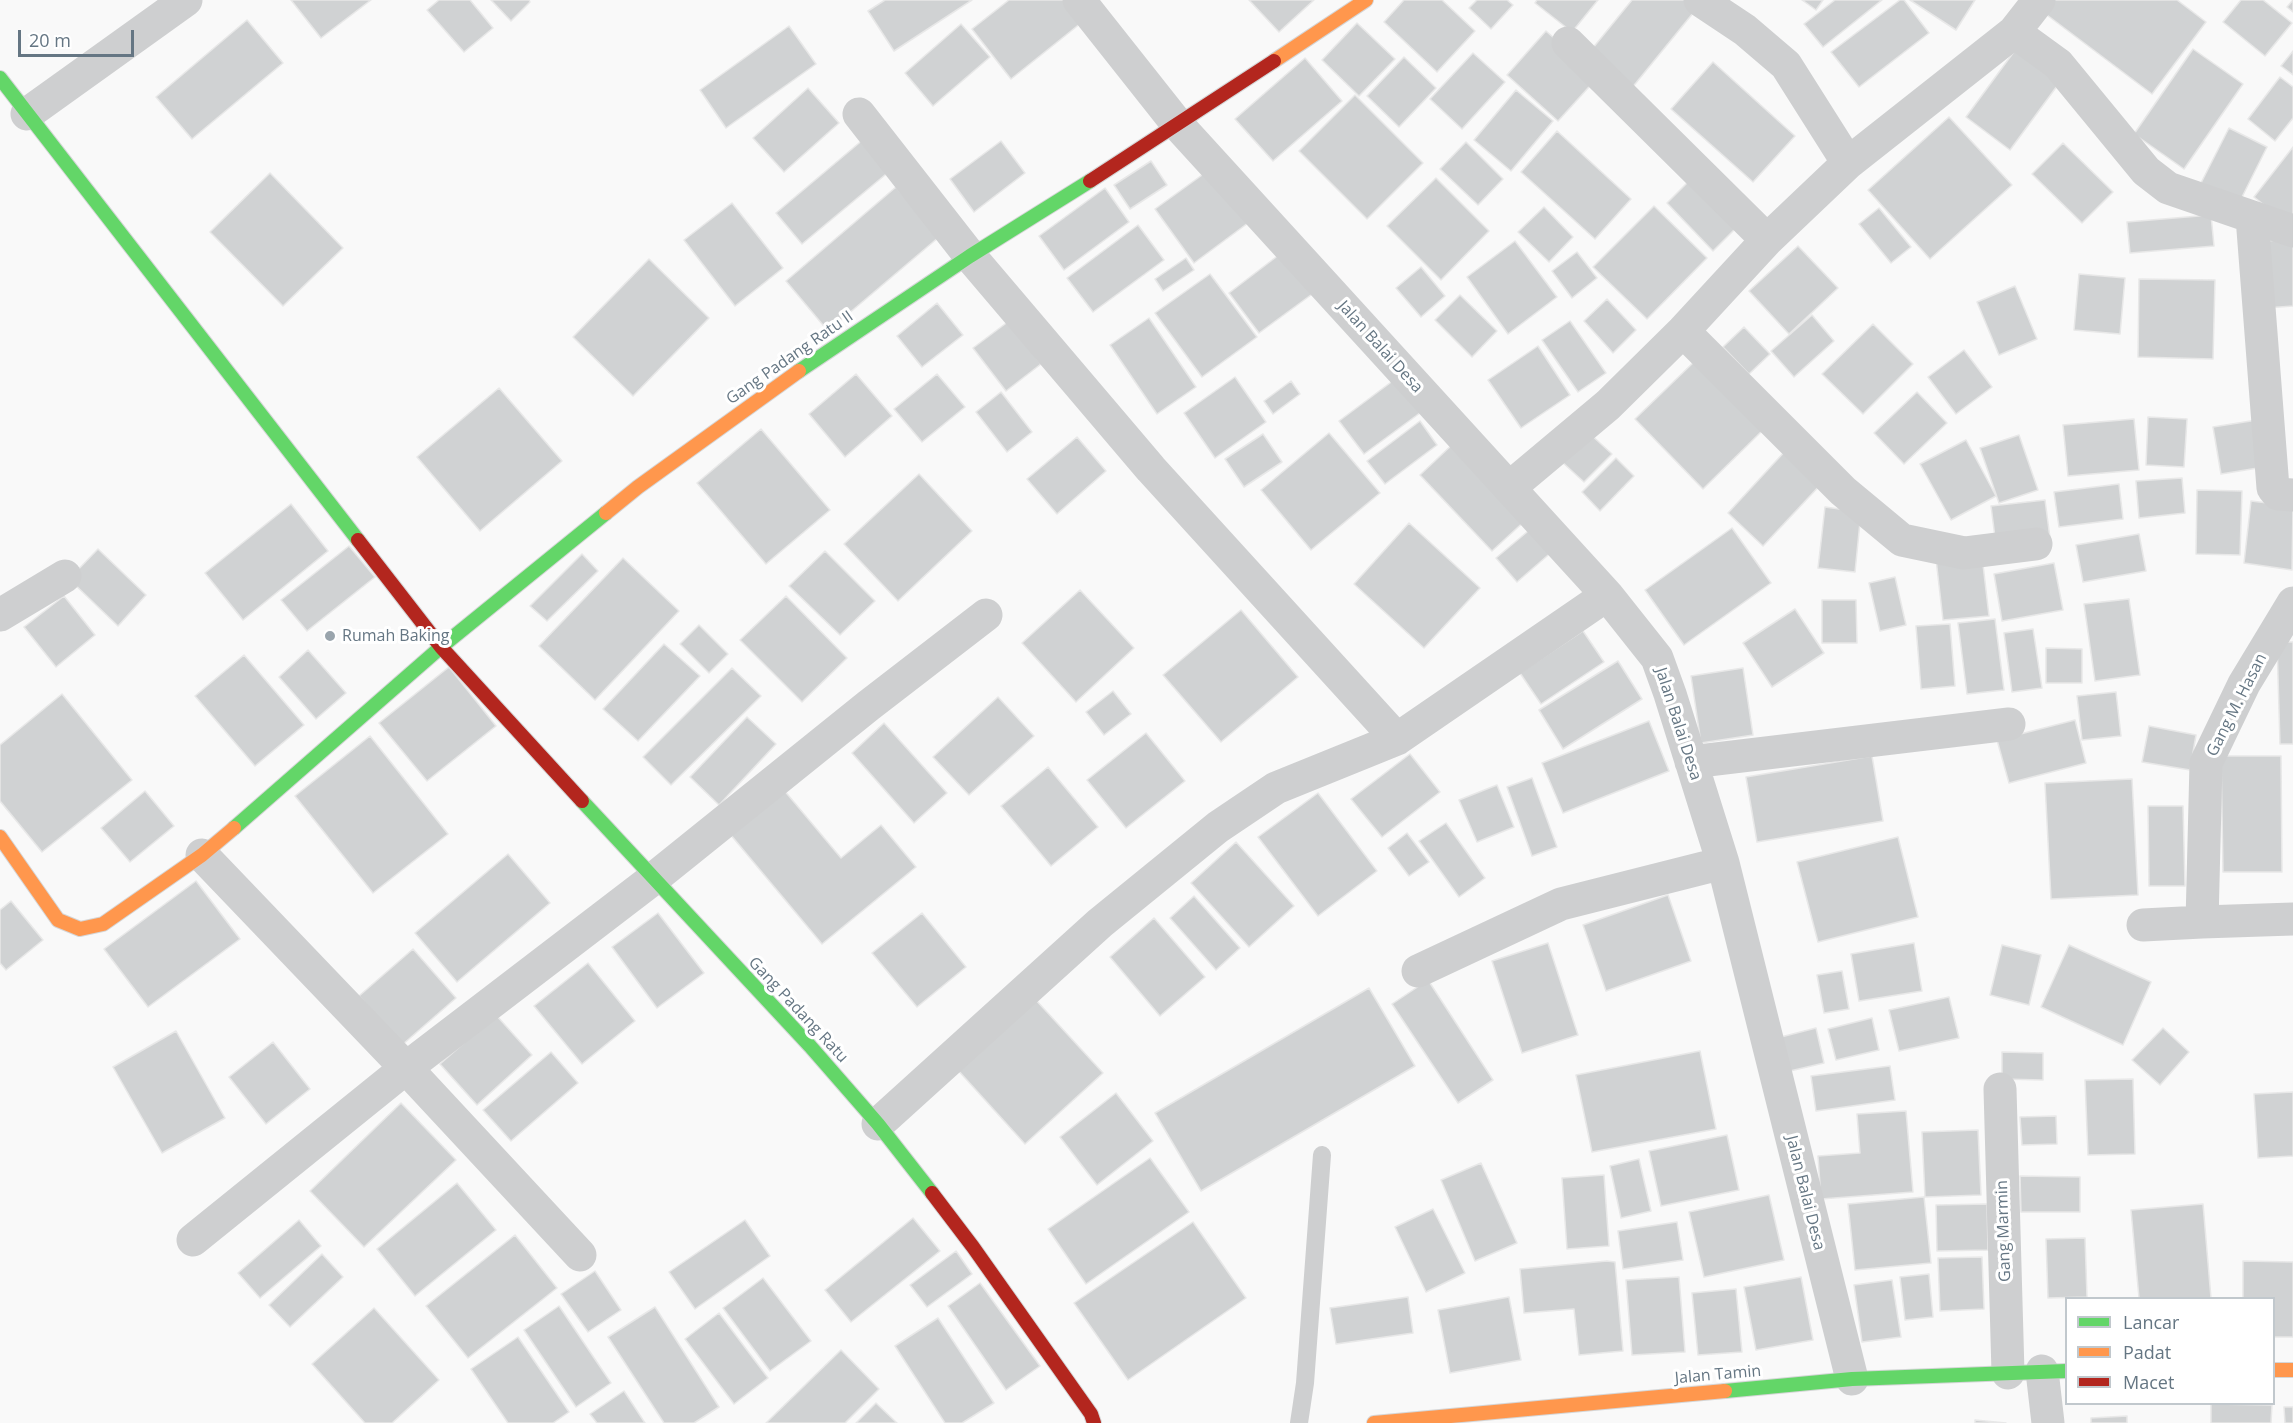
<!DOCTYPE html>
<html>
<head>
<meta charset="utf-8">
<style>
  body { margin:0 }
  #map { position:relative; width:2293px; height:1423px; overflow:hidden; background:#f9f9f9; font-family:"Open Sans",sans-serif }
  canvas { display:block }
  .legend { position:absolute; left:2065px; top:1297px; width:210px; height:108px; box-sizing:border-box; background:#fff; border:2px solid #c1c8cd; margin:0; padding:8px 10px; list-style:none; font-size:18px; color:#657683 }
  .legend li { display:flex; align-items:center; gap:12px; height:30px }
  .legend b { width:30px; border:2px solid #c1c8cd }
  .scale { position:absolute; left:18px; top:30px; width:116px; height:27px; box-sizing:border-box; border:3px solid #657683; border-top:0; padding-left:8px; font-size:18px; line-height:21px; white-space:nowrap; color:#657683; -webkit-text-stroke:4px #fff; paint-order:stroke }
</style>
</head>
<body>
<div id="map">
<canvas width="2293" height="1423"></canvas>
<ul class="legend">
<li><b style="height:8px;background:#63d668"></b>Lancar</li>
<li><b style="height:8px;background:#ff974d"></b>Padat</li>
<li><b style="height:8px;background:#b3261e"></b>Macet</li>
</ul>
<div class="scale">20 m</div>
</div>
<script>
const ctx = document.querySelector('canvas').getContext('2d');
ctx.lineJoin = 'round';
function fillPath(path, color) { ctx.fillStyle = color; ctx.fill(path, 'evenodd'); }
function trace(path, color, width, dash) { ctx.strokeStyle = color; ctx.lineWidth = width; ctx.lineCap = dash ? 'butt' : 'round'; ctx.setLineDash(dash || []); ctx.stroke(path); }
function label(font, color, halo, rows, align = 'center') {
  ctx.font = font + ' "Open Sans",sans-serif'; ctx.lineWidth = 6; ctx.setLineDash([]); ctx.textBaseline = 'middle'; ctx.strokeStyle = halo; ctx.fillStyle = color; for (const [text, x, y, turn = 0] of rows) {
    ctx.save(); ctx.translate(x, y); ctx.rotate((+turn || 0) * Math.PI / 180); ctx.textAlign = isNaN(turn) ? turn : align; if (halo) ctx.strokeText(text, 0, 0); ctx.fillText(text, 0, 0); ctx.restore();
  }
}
const building = new Path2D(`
  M291 0H371L321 38Z
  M439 0H470L493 28 464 52 427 10Z
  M491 0H529L530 2 511 21Z
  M885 0H972L894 51 868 11Z
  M1009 0H1063L1081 23 1011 79 972 29Z
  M1249 0H1314L1279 32Z
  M1404 0H1442L1475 31 1437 72 1384 22Z
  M1477 0H1507L1513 5 1491 29 1469 8Z
  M1537 0H1598L1572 32 1535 3Z
  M1632 0H1690L1698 7 1631 89 1588 54Z
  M1802 0H1823L1816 10Z
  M1835 0H1882L1823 47 1804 24Z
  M1900 0H1904L1929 33 1859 87 1831 52Z
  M1910 0H1975L1956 30Z
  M2053 0H2177L2206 22 2152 94 2043 12Z
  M2241 0H2263L2292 23 2265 56 2223 22Z
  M2293 0V12L2287 7Z
  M247 20 283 63 192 139 156 97Z
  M1357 23 1395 59 1359 96 1322 60Z
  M961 24 990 57 933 106 905 73Z
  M789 26 816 64 726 128 700 90Z
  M1546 31 1598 77 1558 121 1507 75Z
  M2016 49 2060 82 2010 150 1966 117Z
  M2193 49 2243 84 2184 169 2134 134Z
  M2293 51V75L2281 66Z
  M1473 53 1505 82 1462 129 1430 99Z
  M1404 57 1436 88 1399 127 1367 96Z
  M1305 58 1342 101 1273 161 1235 119Z
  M1713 62 1795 136 1753 182 1671 109Z
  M2280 77 2293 87V118L2275 141 2248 119Z
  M808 88 839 123 784 172 753 138Z
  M1516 90 1553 121 1511 171 1474 140Z
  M1355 95 1423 163 1367 219 1299 151Z
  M1949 117 2012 185 1930 259 1868 190Z
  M2229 128 2267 147 2239 203 2201 183Z
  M1557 131 1631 199 1595 239 1521 172Z
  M865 138 891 170 802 244 776 213Z
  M1001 141 1025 173 974 212 950 179Z
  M1466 142 1503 179 1478 205 1440 169Z
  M2063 143 2113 192 2082 223 2032 174Z
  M2293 147V218L2288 224 2254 197Z
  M1151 161 1167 185 1130 209 1114 185Z
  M1209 170 1248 223 1194 263 1155 209Z
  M270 173 343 248 283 306 210 232Z
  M1695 175 1741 223 1713 251 1667 203Z
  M1436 178 1489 231 1441 280 1387 226Z
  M896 187 939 237 828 331 786 281Z
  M1105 188 1129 222 1064 270 1039 236Z
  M732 203 783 268 735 306 684 240Z
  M1654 206 1707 258 1647 319 1593 267Z
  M1544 207 1573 237 1549 262 1518 232Z
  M1879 208 1911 247 1891 263 1859 224Z
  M2211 215 2214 246 2130 253 2127 222Z
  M1138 225 1164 260 1093 312 1067 278Z
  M2293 238V306L2266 308 2260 242Z
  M1515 241 1557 297 1508 334 1467 277Z
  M1798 246 1838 288 1789 334 1749 291Z
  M1284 251 1315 292 1259 333 1229 293Z
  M1577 252 1597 278 1572 298 1552 271Z
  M1186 258 1194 270 1163 291 1155 279Z
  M649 259 709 318 633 396 573 337Z
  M1421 267 1445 296 1421 317 1396 288Z
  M1210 274 1257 337 1202 377 1155 313Z
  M2079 274 2125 278 2120 334 2074 330Z
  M2139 279 2215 280 2213 359 2138 357Z
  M2015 286 2037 339 1999 355 1977 302Z
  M1460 295 1497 331 1472 357 1435 320Z
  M1607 299 1636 330 1613 353 1584 321Z
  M937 303 963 335 922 367 897 336Z
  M1812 315 1834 341 1794 377 1771 351Z
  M1149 318 1196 387 1157 414 1110 345Z
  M1009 321 1041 364 1006 391 973 348Z
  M1570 321 1606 373 1578 392 1542 340Z
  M1873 324 1913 364 1863 414 1822 374Z
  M1744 327 1770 354 1749 374 1723 347Z
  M1538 346 1570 395 1521 428 1488 380Z
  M1964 350 1992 387 1956 414 1928 377Z
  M1697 359 1764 429 1703 489 1635 419Z
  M856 374 892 416 845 457 809 414Z
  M937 374 965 407 922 442 894 409Z
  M1235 377 1266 422 1215 458 1184 413Z
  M1398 377 1424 410 1364 454 1339 421Z
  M1291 381 1300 394 1273 414 1264 401Z
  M499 388 562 461 480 531 417 457Z
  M1001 392 1032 432 1007 452 976 412Z
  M1917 392 1947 423 1904 464 1874 433Z
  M2148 417 2187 419 2184 467 2146 465Z
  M2134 419 2139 470 2068 476 2063 425Z
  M2257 420 2264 467 2221 474 2213 427Z
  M1420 421 1437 445 1385 484 1367 461Z
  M761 429 830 510 766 564 697 483Z
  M1329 433 1380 493 1311 550 1261 490Z
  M1589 433 1612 454 1584 482 1561 461Z
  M1263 434 1282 462 1244 487 1225 459Z
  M2019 435 2038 490 1999 503 1980 448Z
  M1077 437 1106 471 1057 514 1027 479Z
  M1966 440 1996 496 1951 520 1920 464Z
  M1455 442 1528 518 1492 551 1420 475Z
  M1788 448 1824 481 1763 546 1728 513Z
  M1616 458 1634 476 1600 511 1582 492Z
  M919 474 972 531 898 601 844 544Z
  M2182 478 2185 513 2139 518 2136 481Z
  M2119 484 2123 519 2059 527 2054 492Z
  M2197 490 2242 491 2240 555 2196 554Z
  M2045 500 2050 538 1996 545 1991 506Z
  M2251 501 2293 506 2292 570 2244 563Z
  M291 504 328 551 243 620 205 573Z
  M1825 507 1861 512 1855 572 1818 568Z
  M1409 523 1480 588 1424 648 1354 584Z
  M1533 527 1554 550 1517 582 1496 558Z
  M1732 528 1771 583 1684 645 1645 590Z
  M2139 534 2146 571 2083 582 2076 545Z
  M349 546 375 577 307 631 281 600Z
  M98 549 146 595 118 626 69 579Z
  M825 551 875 601 840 635 789 586Z
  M582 554 598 571 547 621 530 606Z
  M1982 556 1989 616 1943 620 1936 559Z
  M623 558 679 611 595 700 539 646Z
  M2054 563 2063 610 2002 621 1994 574Z
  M1895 577 1906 625 1880 631 1869 583Z
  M1080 590 1134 648 1076 702 1022 643Z
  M64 596 95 635 56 667 24 627Z
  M786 596 847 658 802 702 740 640Z
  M2129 599 2140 675 2095 681 2084 604Z
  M1822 600H1856L1857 643H1822Z
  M1795 609 1824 653 1772 687 1743 643Z
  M1241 610 1298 677 1221 742 1163 675Z
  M1995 619 2004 690 1967 694 1958 623Z
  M1950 624 1955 686 1921 689 1916 626Z
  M699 625 728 654 709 673 680 644Z
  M2033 629 2042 688 2012 692 2004 633Z
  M1583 631 1604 662 1541 704 1520 673Z
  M2277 642H2293V744H2280Z
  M664 644 700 676 638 741 603 709Z
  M2046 648 2082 649V683H2046Z
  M308 650 346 693 316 719 279 677Z
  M244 655 304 725 255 766 195 696Z
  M1618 661 1642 699 1563 749 1539 710Z
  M449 667 496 726 427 781 379 723Z
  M732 668 761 696 671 785 643 757Z
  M1743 668 1753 735 1701 743 1691 676Z
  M1113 691 1131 714 1104 735 1086 712Z
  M2116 692 2121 736 2082 740 2077 696Z
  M62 694 132 780 42 852 0 801V745Z
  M998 697 1034 736 969 795 933 757Z
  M747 717 776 744 719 805 690 777Z
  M2075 720 2086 763 2009 783 1997 740Z
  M1649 721 1669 771 1563 813 1542 763Z
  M884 723 947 793 914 823 852 753Z
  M2149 726 2196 735 2190 770 2142 762Z
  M1146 733 1185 781 1126 828 1087 780Z
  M370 736 448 834 373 893 295 796Z
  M1410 754 1440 792 1382 837 1351 799Z
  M1872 756 1883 821 1757 842 1746 777Z
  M2221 756H2281L2282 872H2223Z
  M1048 767 1098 827 1051 866 1001 806Z
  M1532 778 1557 847 1532 856 1507 787Z
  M2132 779 2138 895 2051 899 2045 783Z
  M1497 785 1514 827 1477 842 1459 800Z
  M783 789 841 858 881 825 916 867 822 944 730 834Z
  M145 791 174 826 130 862 101 828Z
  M1318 793 1377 871 1318 916 1258 837Z
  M2148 806H2183L2185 886H2149Z
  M1446 823 1485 878 1459 897 1419 841Z
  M1407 833 1429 862 1409 876 1388 848Z
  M1898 837 1918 917 1818 942 1797 862Z
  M1236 842 1294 906 1249 947 1191 883Z
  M508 854 550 903 457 982 415 933Z
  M196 881 240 939 148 1007 104 949Z
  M1668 895 1691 961 1606 991 1583 925Z
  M1194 896 1240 948 1216 970 1170 918Z
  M11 901 43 940 6 970 0 963V910Z
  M658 913 704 973 657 1008 612 947Z
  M922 913 966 967 917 1007 872 953Z
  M1154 918 1205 977 1160 1016 1110 957Z
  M1548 943 1578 1035 1522 1053 1492 961Z
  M1914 943 1922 991 1859 1001 1851 954Z
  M2002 945 2041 955 2029 1005 1990 995Z
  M2069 945 2151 982 2123 1045 2041 1007Z
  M413 949 456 998 402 1045 359 996Z
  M588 963 635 1021 582 1064 534 1006Z
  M1842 971 1849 1009 1824 1013 1817 975Z
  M1428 980 1493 1080 1458 1103 1392 1004Z
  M1369 988 1415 1066 1201 1191 1155 1113Z
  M1949 997 1959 1038 1899 1051 1889 1010Z
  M1034 998 1103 1073 1025 1144 956 1068Z
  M496 1015 532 1055 477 1105 440 1064Z
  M1872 1018 1879 1050 1836 1060 1828 1029Z
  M1816 1028 1824 1063 1790 1071 1781 1037Z
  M2163 1028 2189 1052 2160 1085 2132 1060Z
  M176 1031 225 1118 162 1153 113 1067Z
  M273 1042 310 1089 266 1124 229 1077Z
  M1700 1051 1716 1129 1592 1152 1576 1075Z
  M551 1052 578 1083 511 1141 483 1110Z
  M2002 1052 2043 1053V1080L2002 1079Z
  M1890 1066 1895 1100 1816 1111 1811 1076Z
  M2133 1079 2135 1154 2088 1155 2085 1080Z
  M2293 1092V1156L2258 1158 2254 1094Z
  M1116 1093 1153 1141 1097 1185 1060 1137Z
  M401 1103 456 1160 364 1247 310 1191Z
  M1906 1111 1913 1192 1821 1199 1818 1156 1860 1153 1857 1114Z
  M2056 1116 2057 1144 2022 1145 2020 1117Z
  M1978 1130 1981 1195 1925 1197 1922 1132Z
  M1727 1135 1739 1190 1661 1206 1649 1151Z
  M1150 1158 1189 1212 1086 1284 1048 1229Z
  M1639 1159 1651 1211 1621 1218 1610 1166Z
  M1481 1163 1517 1243 1475 1261 1441 1180Z
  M1604 1175 1609 1246 1567 1249 1562 1178Z
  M2020 1176 2080 1177V1212H2021Z
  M457 1183 496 1230 415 1296 377 1249Z
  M1769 1195 1784 1260 1704 1277 1689 1212Z
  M1924 1197 1931 1263 1855 1270 1848 1204Z
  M1987 1204 1988 1250 1937 1251 1936 1205Z
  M2203 1204 2211 1298H2139L2131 1210Z
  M1433 1209 1465 1273 1426 1292 1395 1227Z
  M913 1218 940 1251 851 1322 825 1290Z
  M299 1220 321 1246 260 1298 238 1273Z
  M745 1220 770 1256 695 1309 669 1272Z
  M1193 1222 1246 1298 1128 1380 1074 1303Z
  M1677 1222 1683 1260 1623 1269 1618 1231Z
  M515 1235 557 1288 468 1358 426 1306Z
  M2085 1238 2087 1297 2048 1298 2046 1239Z
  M956 1251 972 1274 927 1307 910 1285Z
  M322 1254 343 1277 290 1327 269 1305Z
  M1982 1257 1984 1309 1940 1311 1938 1258Z
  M1607 1261 1615 1262 1623 1351 1579 1355 1574 1309 1524 1313 1520 1269Z
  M2243 1261 2293 1262V1337H2274V1298H2243Z
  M595 1271 621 1310 588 1332 561 1294Z
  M1929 1274 1933 1317 1905 1320 1900 1277Z
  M1679 1277 1685 1352 1632 1355 1626 1280Z
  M1801 1277 1813 1340 1756 1350 1744 1287Z
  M763 1278 811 1341 770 1371 723 1308Z
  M1892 1280 1901 1337 1862 1342 1854 1285Z
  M980 1283 1040 1366 1006 1390 948 1306Z
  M1736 1289 1742 1352 1698 1355 1692 1293Z
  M1408 1297 1413 1333 1336 1344 1330 1308Z
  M1509 1297 1521 1360 1450 1373 1438 1310Z
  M559 1306 611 1383 576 1407 524 1330Z
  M655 1307 719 1407 694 1423H664L608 1337Z
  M374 1308 439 1380 392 1423H365L312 1364Z
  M719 1313 768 1378 734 1404 685 1339Z
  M938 1318 994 1403 962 1423H945L895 1346Z
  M518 1337 569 1412 553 1423H508L471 1369Z
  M841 1350 879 1389 845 1423H766Z
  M624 1391 645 1423H597L590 1414Z
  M876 1403 897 1423H856Z
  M2211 1404 2272 1405 2271 1423H2211Z
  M2284 1407H2293V1423H2285Z
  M2127 1416V1423H2091V1418Z
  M1975 1420 2006 1423H1975Z`);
fillPath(building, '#d0d2d3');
trace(building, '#e8e8e8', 1.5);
const fast = new Path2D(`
  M0 78 358 540
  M799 371 970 256 1090 181
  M582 801 810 1046 878 1124 932 1193
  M234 828 441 647 606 513
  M1725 1391 1852 1379 2066 1371`);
const slow = new Path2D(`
  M1274 61 1366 0
  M606 513 638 487 799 371
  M0 837 58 920 80 929 103 924 202 855 234 828
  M2274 1370H2293
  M1374 1423 1725 1391`);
const jam = new Path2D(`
  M1090 181 1274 61
  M358 540 441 647 582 801
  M932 1193 973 1247 1091 1414 1094 1423`);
trace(fast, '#d5d6d7', 16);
trace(slow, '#d5d6d7', 16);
trace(jam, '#d5d6d7', 16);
trace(new Path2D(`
  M1299 1423 1305 1383 1322 1155`), '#cecfd0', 18);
trace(new Path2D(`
  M1079 0 1178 125 1607 595 1657 658 1670 694 1723 863 1852 1379
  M1700 0 1745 30 1786 65 1848 163
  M2014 32 2058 64 2146 171 2168 188 2293 231
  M1568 43 1767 240
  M27 114 186 0
  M859 114 970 256 1151 469 1397 739
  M2252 217 2273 488 2278 494 2293 495
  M1683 331 1843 491 1902 540 1964 553 2036 544
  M1509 488 1608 405 1683 331 1767 240 1848 163 2014 32 2039 0
  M2293 603 2244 684 2206 763 2202 922 2293 919
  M0 615 65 576
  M1691 762 2009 724
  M202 855 406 1068 580 1255
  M2143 925 2202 922
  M1418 971 1561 904 1723 863
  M2000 1089 2008 1373
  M878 1124 1100 923 1218 827 1276 788 1397 739 1607 595
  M193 1240 406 1068 653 879 868 706 986 615
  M2042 1371 2048 1423`), '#cecfd0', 33);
trace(fast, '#63d668', 14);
trace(slow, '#ff974d', 14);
trace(jam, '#b3261e', 14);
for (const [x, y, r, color] of [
  [330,636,6,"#99a4ac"]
]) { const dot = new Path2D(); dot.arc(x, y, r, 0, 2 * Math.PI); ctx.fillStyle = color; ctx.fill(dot); trace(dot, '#fff', 2); }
label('16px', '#657683', '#fff', [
  ["Jalan Balai Desa",1380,347,48],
  ["Gang Padang Ratu II",790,358,-35],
  ["Gang M. Hasan",2237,705,-63],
  ["Jalan Balai Desa",1678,724,72],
  ["Gang Padang Ratu",798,1010,47],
  ["Jalan Balai Desa",1805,1193,76],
  ["Gang Marmin",2004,1231,-92],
  ["Jalan Tamin",1718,1375,-5]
]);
label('16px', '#657683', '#fff', [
  ["Rumah Baking",342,636]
], 'left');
</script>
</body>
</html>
